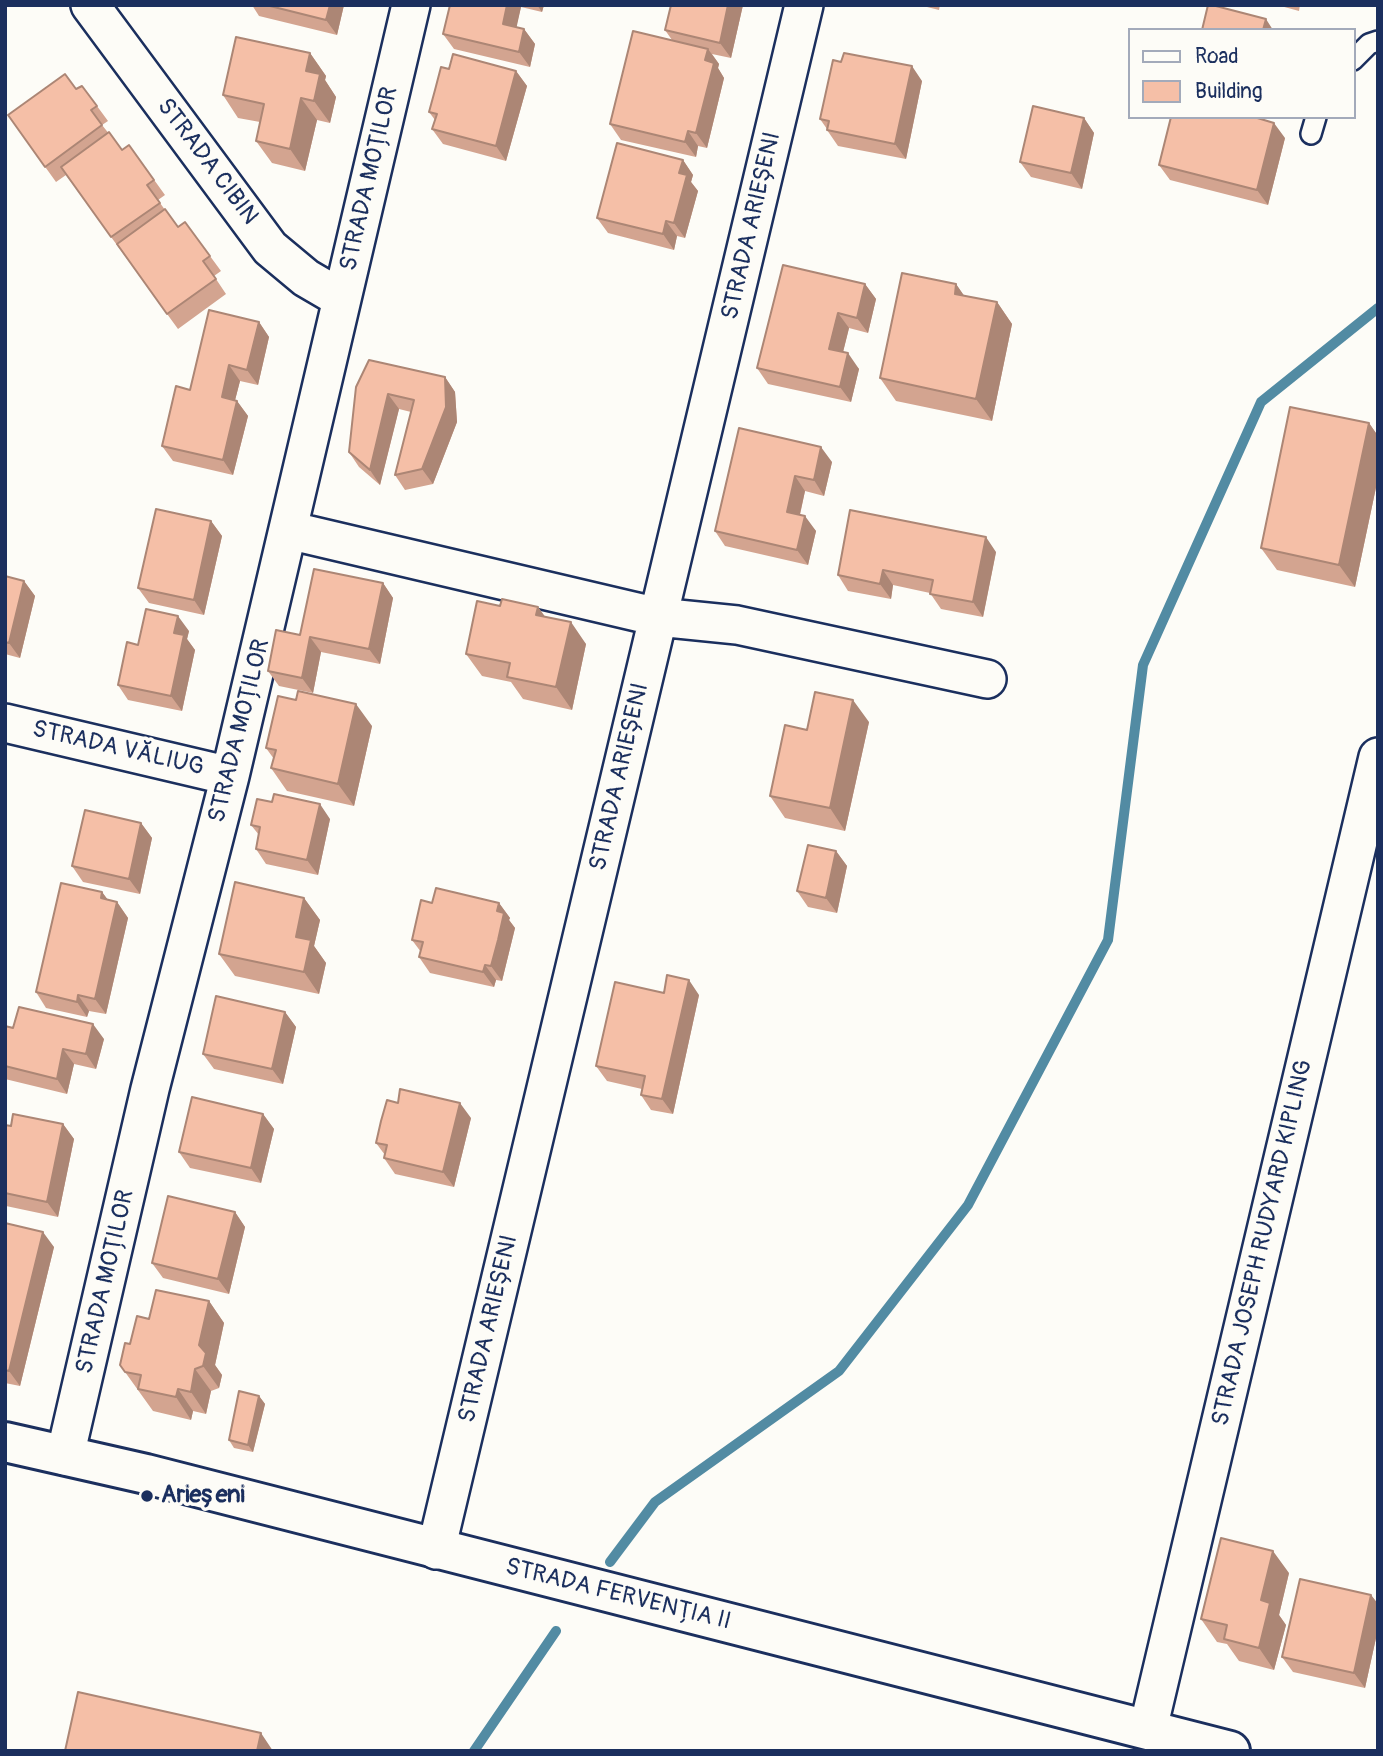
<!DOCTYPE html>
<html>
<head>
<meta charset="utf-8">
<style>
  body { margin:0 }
  #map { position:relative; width:1383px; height:1756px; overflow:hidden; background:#fdfcf7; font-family:Pangolin,sans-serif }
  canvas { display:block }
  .frame { position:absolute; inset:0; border:7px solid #1b2f5e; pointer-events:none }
  .legend { position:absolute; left:1128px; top:28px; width:228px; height:91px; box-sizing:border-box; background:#fdfcf7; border:2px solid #a3aaba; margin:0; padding:9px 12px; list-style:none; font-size:21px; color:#1b2f5e }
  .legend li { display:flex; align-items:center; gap:14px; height:35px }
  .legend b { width:35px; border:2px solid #a3aaba }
</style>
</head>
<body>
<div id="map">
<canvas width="1383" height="1756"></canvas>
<div class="frame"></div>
<ul class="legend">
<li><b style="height:9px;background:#fdfcf7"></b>Road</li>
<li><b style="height:19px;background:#f5bfa7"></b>Building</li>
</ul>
</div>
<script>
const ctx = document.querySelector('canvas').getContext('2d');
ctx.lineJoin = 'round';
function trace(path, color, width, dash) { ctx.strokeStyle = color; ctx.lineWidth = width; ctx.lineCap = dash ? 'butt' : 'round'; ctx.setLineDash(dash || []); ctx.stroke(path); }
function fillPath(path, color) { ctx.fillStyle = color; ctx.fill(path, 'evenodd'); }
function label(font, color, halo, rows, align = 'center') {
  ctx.font = font + ' Pangolin,sans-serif'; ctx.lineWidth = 7; ctx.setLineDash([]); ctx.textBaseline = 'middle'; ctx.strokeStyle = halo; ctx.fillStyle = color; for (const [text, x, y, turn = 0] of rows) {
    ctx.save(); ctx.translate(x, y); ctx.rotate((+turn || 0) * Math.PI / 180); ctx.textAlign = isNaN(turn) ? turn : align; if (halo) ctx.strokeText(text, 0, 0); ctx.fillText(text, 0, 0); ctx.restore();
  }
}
trace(new Path2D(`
  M610 1562 655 1502 839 1371 968 1205 1108 940 1143 665 1261 402 1378 308
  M474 1751 556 1631`), '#528ba3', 10);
const service = new Path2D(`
  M1353 60 1369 44 1378 41
  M1311 134 1316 117`);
const minor = new Path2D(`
  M90 5 270 248 306 278 342 299
  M288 530 658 617 737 625 987 679
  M5 723 230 776
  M65 1456 150 1089 230 776 411 5
  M436 1550 804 5
  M1148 1729 1378 757`);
const tertiary = new Path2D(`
  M5 1442 146 1474 1230 1751`);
trace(service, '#1b2f5e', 24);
trace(minor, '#1b2f5e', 42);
trace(tertiary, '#1b2f5e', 44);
trace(service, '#fdfcf7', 19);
trace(minor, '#fdfcf7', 37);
trace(tertiary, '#fdfcf7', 38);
fillPath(new Path2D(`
  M252 5H344L337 35 259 16Z
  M450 5H544L542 12 521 7 516 27 524 29 535 44 530 67 454 49 443 34Z
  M743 5 731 58 712 54 719 64 718 68 724 78 707 148 698 146 696 157 621 140 610 124 672 40 665 30Z
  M919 5H940L939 10Z
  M1277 5H1300L1299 11Z
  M310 53 326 76 325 80 336 97 330 123 317 120 305 171 272 163 256 141 260 122 238 118 223 95Z
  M841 62 922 81 906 159 838 146 827 130V129L820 119Z
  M449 69 516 71 527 86 506 161 443 144 432 129 435 120 429 112Z
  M76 89 97 106 108 121 102 125 122 150 129 145 165 195 158 200 165 210 178 227 185 222 221 271 214 276 226 294 178 329 66 175 56 182 8 115Z
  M1084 118 1094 133 1082 189 1031 177 1020 162Z
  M1285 138 1268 205 1170 180 1159 165Z
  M683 160 693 175 691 182 698 191 685 238 677 236 674 250 608 233 597 218Z
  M865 284 876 299 868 333 849 328 843 352 859 369 851 402 768 384 757 368Z
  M956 284 964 296 997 302 1012 324 992 421 896 401 880 378Z
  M259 322 269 337 258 385 240 381 235 400 237 401 248 416 233 475 173 461 162 446 190 390Z
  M445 377 455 392 457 422 433 484 405 490 395 475 411 412 399 409 380 485 359 467 349 452 356 387Z
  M1369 423 1378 436V478L1355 587 1277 570 1261 548Z
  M739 428 832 462 824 496 805 491 800 515 816 531 808 565 725 546 715 531Z
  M211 521 222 536 204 615 149 603 138 588Z
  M996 552 983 617 941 609 930 593 893 585 891 599 848 591 838 575Z
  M5 576 24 581 35 596 20 658 5 654Z
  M383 583 393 598 380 664 321 652 313 693 279 686 268 671 300 635Z
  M500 606 538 607 545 617 586 644 572 710 523 699 511 682 482 676 466 654Z
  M189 631 187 639 195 650 182 711 128 700 118 685 138 645Z
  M296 700 372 726 354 806 287 791 271 768 274 759 266 748Z
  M869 722 845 831 785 818 770 796 807 730Z
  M330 819 318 875 266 864 256 849 259 835 251 825Z
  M141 823 152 838 140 894 83 882 72 866Z
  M836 851 847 866 837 913 808 907 797 891Z
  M102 892 108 900 117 902 128 918 106 1014 89 1011 87 1017 46 1008 36 992Z
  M304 898 320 920 314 946 326 963 319 994 235 976 219 954Z
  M432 903H499L510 918 509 920 515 928 502 981 496 980 494 987 430 973 419 957 421 952 412 940Z
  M664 993 699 995 673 1114 651 1110 641 1095 642 1089 607 1081 596 1066Z
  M285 1012 296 1027 283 1084 214 1069 203 1054Z
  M5 1026 104 1039 96 1069 74 1064 67 1094 5 1079Z
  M263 1114 274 1129 261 1183 190 1168 179 1152Z
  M471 1118 454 1187 395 1174 384 1158 385 1155 376 1143Z
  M63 1124 74 1139 58 1217 6 1206 5 1125 11 1126Z
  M235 1212 245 1227 229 1294 163 1278 152 1263Z
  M5 1223 54 1247 20 1386 5 1383Z
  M209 1301 224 1323 215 1365 222 1375 219 1388 211 1391 206 1414 193 1411 191 1420 153 1411 120 1365 130 1344 149 1319Z
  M259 1396 265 1404 253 1452 234 1448 229 1440Z
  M1289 1573 1279 1615 1286 1625 1274 1670 1239 1661 1227 1644 1217 1642 1201 1619Z
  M1371 1595 1378 1604V1629L1365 1688 1293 1672 1282 1657Z`), '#d3a490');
fillPath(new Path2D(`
  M330 5H344L337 35 326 20Z
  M507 5H519L521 7 514 39 503 24Z
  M537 5H544L542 12Z
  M728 5H743L731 58 720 43Z
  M1266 19 1273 30H1263Z
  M524 29 535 44 530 67 519 52Z
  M708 49 719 64 718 68 724 78 707 148 696 133 705 60Z
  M310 53 326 76 325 80 336 97 330 123 314 101 306 71Z
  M912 66 922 81 906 159 895 144Z
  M516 71 527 86 506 161 496 146Z
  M301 98 317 120 305 171 290 149Z
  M1084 118 1094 133 1082 189 1071 173Z
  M1274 123 1285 138 1268 205 1257 190Z
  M688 131 698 146 696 157 685 142Z
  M683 160 693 175 691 182 698 191 685 238 674 223 679 173Z
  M666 221 677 236 674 250 663 234Z
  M865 284 876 299 868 333 857 318Z
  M956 284 972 307 955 294Z
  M997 302 1012 324 992 421 976 399Z
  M838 313 849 328 840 364 829 349Z
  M259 322 269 337 258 385 247 370Z
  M848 353 859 369 851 402 840 387Z
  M229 365 240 381 232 412 222 397Z
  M445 377 455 392 457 422 433 484 422 469Z
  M388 394 399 409 380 485 370 470Z
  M237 401 248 416 233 475 223 460Z
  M1369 423 1378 436V478L1355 587 1339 565Z
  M821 447 832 462 824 496 814 480Z
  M795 476 805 491 797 527 787 512Z
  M805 516 816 531 808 565 797 550Z
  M211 521 222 536 204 615 194 600Z
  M986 537 996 552 983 617 973 602Z
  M883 570 893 585 891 599 880 584Z
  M24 581 35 596 20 658 9 643Z
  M383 583 393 598 380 664 369 649Z
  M538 607 554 629 536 615Z
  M178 616 189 631 187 639 195 650 182 711 171 696 174 633Z
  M571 622 586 644 572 710 556 687Z
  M310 637 321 652 313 693 302 678Z
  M853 700 869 722 845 831 830 808Z
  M356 704 372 726 354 806 338 784Z
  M320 804 330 819 318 875 307 860Z
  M141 823 152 838 140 894 129 879Z
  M836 851 847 866 837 913 826 898Z
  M102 892 113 907 101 898Z
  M304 898 320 920 314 946 326 963 319 994 304 972 296 937Z
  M117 902 128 918 106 1014 95 999Z
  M499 903 510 918 509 920 515 928 502 981 491 966 497 911Z
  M485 965 496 980 494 987 483 972Z
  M689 980 699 995 673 1114 662 1099Z
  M78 995 89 1011 87 1017 77 1002Z
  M285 1012 296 1027 283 1084 272 1069Z
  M93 1024 104 1039 96 1069 86 1054Z
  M63 1049 74 1064 67 1094 57 1079Z
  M460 1103 471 1118 454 1187 443 1172Z
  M263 1114 274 1129 261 1183 251 1168Z
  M63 1124 74 1139 58 1217 47 1202Z
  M235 1212 245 1227 229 1294 218 1279Z
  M43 1232 54 1247 20 1386 9 1371Z
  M209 1301 224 1323 215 1365 222 1375 219 1388 203 1366 199 1345Z
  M195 1369 211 1391 206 1414 191 1392Z
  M178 1389 193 1411 191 1420 176 1397Z
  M259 1396 265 1404 253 1452 248 1445Z
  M1273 1551 1289 1573 1279 1615 1286 1625 1274 1670 1259 1648 1261 1600Z
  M1371 1595 1378 1604V1629L1365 1688 1354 1673Z
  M261 1733 273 1751H257Z`), '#ac8675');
const building = new Path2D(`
  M266 5H330L326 20Z
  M450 5H507L503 24 524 29 519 52 443 34Z
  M671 5H728L720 43 665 30Z
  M1208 5H1212L1266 19 1263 30H1202Z
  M633 31 708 49 705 60 714 63 696 133 688 131 685 142 610 124Z
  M236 37 310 53 306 71 320 74 314 101 301 98 290 149 256 141 264 104 223 95Z
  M844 53 912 66 895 144 827 130 829 121 820 119 833 60 841 62Z
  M453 54 516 71 496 146 432 129 437 114 429 112 435 90 441 67 449 69Z
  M65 74 76 89 82 86 97 106 91 110 102 125 45 167 8 115Z
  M1033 106 1084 118 1071 173 1020 162Z
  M1171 117H1254L1274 123 1257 190 1159 165Z
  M109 132 122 150 129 145 154 180 147 185 160 203 111 237 61 167Z
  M617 143 683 160 679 173 687 175 674 223 666 221 663 234 597 218Z
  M165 209 178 227 185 222 210 256 203 261 216 279 167 314 117 244Z
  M783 265 865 284 857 318 838 313 829 349 848 353 840 387 757 368Z
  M902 273 956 284 955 294 997 302 976 399 880 378Z
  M209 310 259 322 247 370 229 365 222 397 237 401 223 460 162 446 176 386 190 390Z
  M369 360 445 377 446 407 422 469 395 475 414 400 388 394 370 470 349 452 356 387Z
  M1290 407 1369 423 1339 565 1261 548Z
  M739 428 821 447 814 480 795 476 787 512 805 516 797 550 715 531Z
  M156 509 211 521 194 600 138 588Z
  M850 510 986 537 973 602 930 594 933 580 883 570 880 584 838 575Z
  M314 569 383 583 369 649 310 637 302 678 268 671 276 630 300 635Z
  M5 576 24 581 9 643 5 642Z
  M502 599 538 607 536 615 571 622 556 687 507 677 510 663 466 654 477 601 500 606Z
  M146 609 178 616 174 633 184 635 171 696 118 685 127 642 138 645Z
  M298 691 356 704 338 784 271 768 276 750 266 748 278 696 296 700Z
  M815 692 853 700 830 808 770 796 785 725 807 730Z
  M274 794 320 804 307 860 256 849 260 827 251 825 257 799 272 802Z
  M85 810 141 823 129 879 72 866Z
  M808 845 836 851 826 898 797 891Z
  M235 882 304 898 296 937 311 940 304 972 219 954Z
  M61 883 102 892 101 898 117 902 95 999 78 995 77 1002 36 992Z
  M436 888 499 903 497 911 504 913 498 940 491 966 485 965 483 972 419 957 423 942 412 940 421 900 432 903Z
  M667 975 689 980 662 1099 641 1095 645 1076 596 1066 615 982 664 993Z
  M216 996 285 1012 272 1069 203 1054Z
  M19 1007 93 1024 86 1054 63 1049 57 1079 5 1066V1026L13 1028Z
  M400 1089 460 1103 443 1172 384 1158 387 1145 376 1143 381 1121 387 1100 398 1103Z
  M192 1097 263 1114 251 1168 179 1152Z
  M13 1114 63 1124 47 1202 5 1193V1125L11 1126Z
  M168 1196 235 1212 218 1279 152 1263Z
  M5 1223 43 1232 9 1371 5 1370Z
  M156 1290 209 1301 199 1345 206 1353 203 1366 195 1369 191 1392 178 1389 176 1397 138 1389 141 1375 125 1372 120 1365 125 1343 130 1344 137 1316 149 1319Z
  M239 1391 259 1396 248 1445 229 1440Z
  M1221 1538 1273 1551 1261 1600 1270 1603 1259 1648 1224 1639 1227 1625 1201 1619Z
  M1300 1579 1371 1595 1354 1673 1282 1657Z
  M78 1692 261 1733 257 1751H65Z`);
fillPath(building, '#f5bfa7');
trace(building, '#ac8675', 2);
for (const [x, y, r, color] of [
  [147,1496,7,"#1b2f5e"]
]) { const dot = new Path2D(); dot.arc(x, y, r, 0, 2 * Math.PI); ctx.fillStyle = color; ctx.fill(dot); trace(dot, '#fdfcf7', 2.5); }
label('24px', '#1b2f5e', '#fdfcf7', [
  ["STRADA CIBIN",207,162,53],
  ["STRADA MOȚILOR",370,179,-77],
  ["STRADA ARIEȘENI",752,226,-77],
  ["STRADA MOȚILOR",240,731,-76],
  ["STRADA VĂLIUG",118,749,13],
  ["STRADA ARIEȘENI",620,777,-77],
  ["STRADA JOSEPH RUDYARD KIPLING",1263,1243,-77],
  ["STRADA MOȚILOR",106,1282,-77],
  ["STRADA ARIEȘENI",489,1329,-77],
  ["STRADA FERVENȚIA II",618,1595,14]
]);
label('bold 24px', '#1b2f5e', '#fdfcf7', [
  ["Arieșeni",161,1496]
], 'left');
</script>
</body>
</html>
